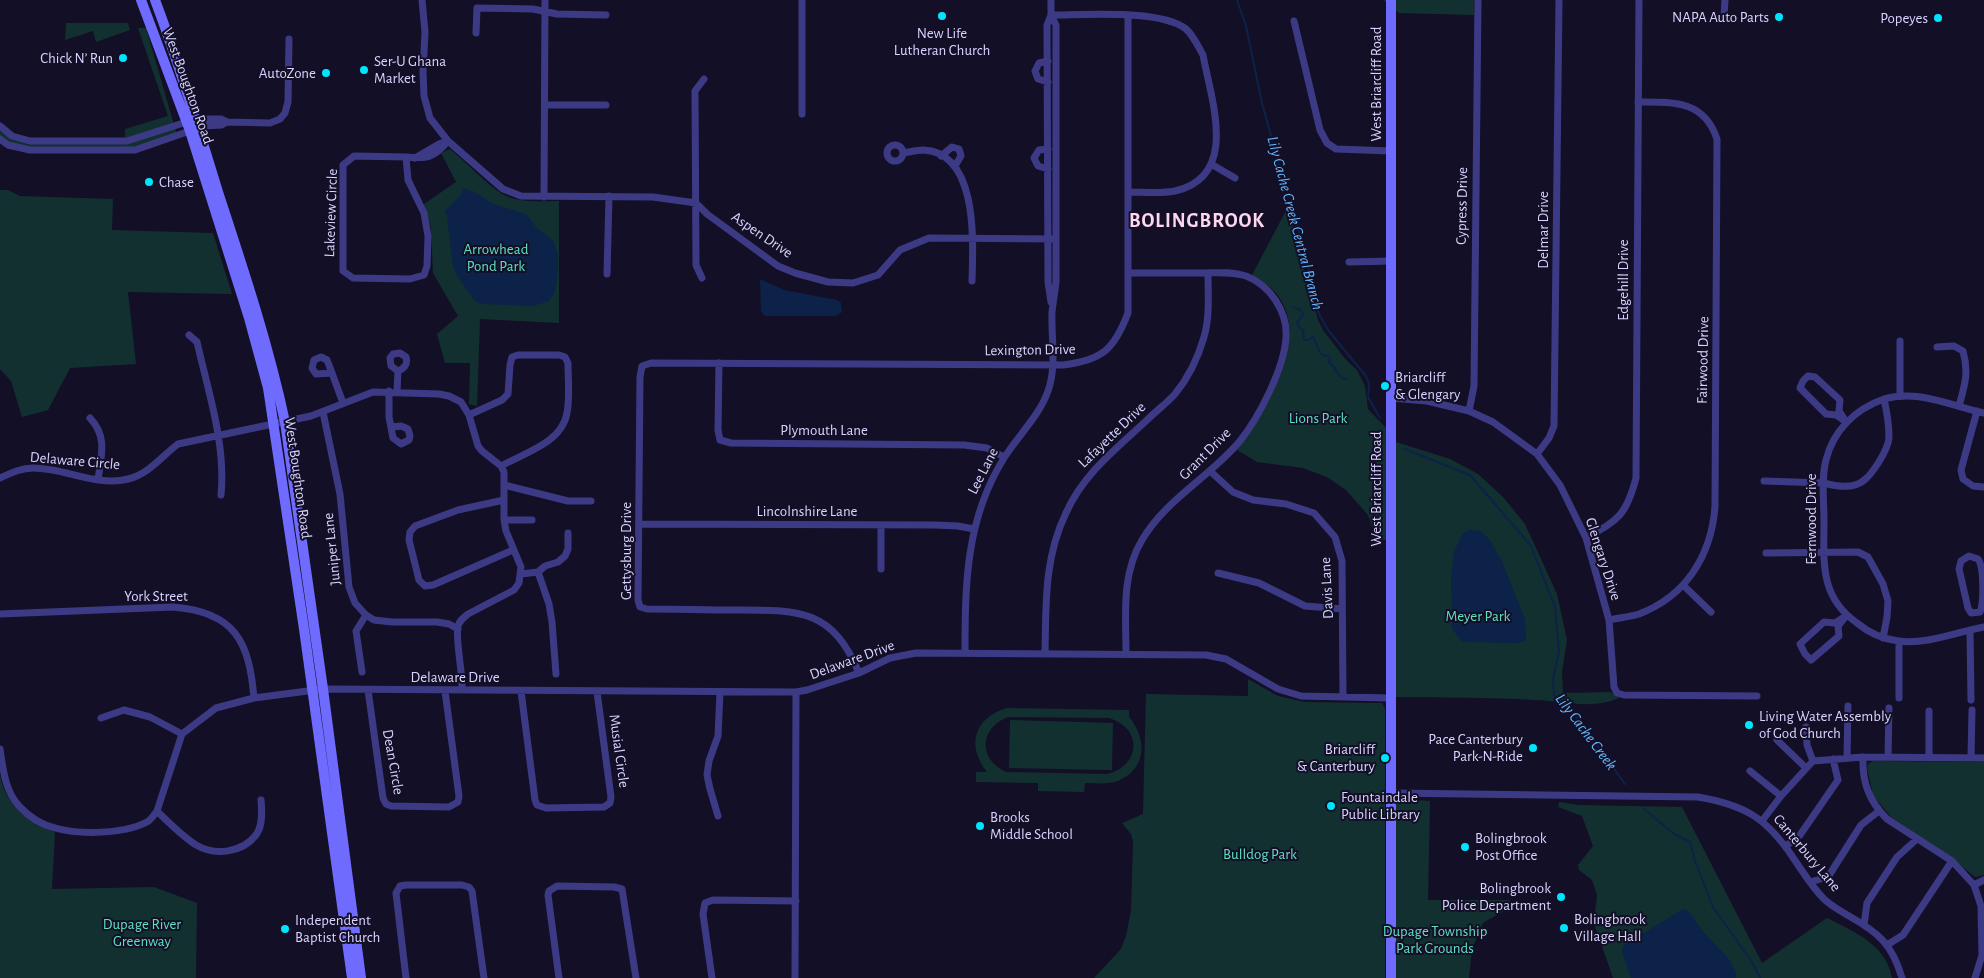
<!DOCTYPE html>
<html>
<head>
<meta charset="utf-8">
<style>
  body { margin:0 }
  canvas { display:block; background:#130f26 }
</style>
</head>
<body>
<canvas width="1984" height="978"></canvas>
<script>
const ctx = document.querySelector('canvas').getContext('2d');
ctx.lineJoin = 'round';
function fillPath(path, color) { ctx.fillStyle = color; ctx.fill(path, 'evenodd'); }
function trace(path, color, width, dash) { ctx.strokeStyle = color; ctx.lineWidth = width; ctx.lineCap = dash ? 'butt' : 'round'; ctx.setLineDash(dash || []); ctx.stroke(path); }
function label(font, color, halo, rows, align = 'center') {
  ctx.font = font + ' "Alegreya Sans",sans-serif'; ctx.lineWidth = 4; ctx.setLineDash([]); ctx.textBaseline = 'middle'; ctx.strokeStyle = halo; ctx.fillStyle = color; for (const [text, x, y, turn = 0] of rows) {
    ctx.save(); ctx.translate(x, y); ctx.rotate((+turn || 0) * Math.PI / 180); ctx.textAlign = isNaN(turn) ? turn : align; if (halo) ctx.strokeText(text, 0, 0); ctx.fillText(text, 0, 0); ctx.restore();
  }
}
fillPath(new Path2D(`
  M1383 0H1474V15L1399 13Z
  M66 23H128L130 30 96 42 93 31 65 40Z
  M138 28H146L177 135 135 150H30L0 139V126L12 136 30 141 125 140V129L168 116Z
  M450 149C465 161 490 188 506 196 521 203 543 201 559 201V323L480 319 477 406 469 404 470 363H445L437 334 458 316 433 273 431 228 424 204 456 182 441 153Z
  M0 190H8L20 196 113 199 112 230 213 233 232 294 128 292 136 364 70 368 48 410 22 417 11 381 0 369Z
  M1289 205 1296 240 1318 320 1323 330 1346 360 1357 370 1365 386 1368 409 1386 428V540H1377L1368 515 1346 490 1327 477 1303 468 1257 462 1237 450C1265 413 1315 335 1274 291 1268 284 1260 280 1252 275Z
  M1396 442 1450 459 1478 474 1503 497 1525 524 1557 594 1567 640 1562 672 1563 693 1611 692 1619 698C1591 710 1564 701 1535 700 1489 697 1442 698 1396 697Z
  M1248 679 1278 696 1305 702 1378 703H1382L1385 708V978H1094L1121 949 1126 936 1131 911 1133 842 1131 834 1122 823 1143 814 1146 694 1248 696Z
  M1007 708 1129 710V717C1146 737 1148 767 1120 780 1110 785 1096 783 1085 783L1084 792 1038 791V783L976 782V772H987C966 745 974 718 1007 708ZM1008 717 1109 718C1143 728 1141 766 1107 774L1006 772C978 759 979 728 1008 717Z
  M1010 720 1113 723 1112 770 1009 768Z
  M1873 761 1984 762V875L1975 877 1950 857 1891 817 1873 795 1867 768 1868 764Z
  M0 774C4 803 28 824 55 832L52 889 154 887 197 903 196 978H0Z
  M1394 799 1430 801 1428 900H1509L1512 906 1483 923 1472 949 1469 978H1396Z
  M1559 802 1579 805 1682 807 1762 963 1827 918C1854 932 1886 944 1892 978H1613L1594 923 1597 895 1592 880 1579 870 1578 865 1593 846 1582 816 1558 807Z`), '#12302f');
fillPath(new Path2D(`
  M462 188 473 191 493 204 526 214 537 228 553 240 558 254V273L555 292 549 301 533 306 481 304 474 300 458 277 453 268 447 216 444 212 462 194Z
  M760 279 784 290 837 300 841 303 842 312 836 316H765L761 311Z
  M1469 530 1481 531 1489 539 1501 559 1525 619 1526 641 1518 643 1462 642 1452 629 1451 577 1454 552 1462 534Z
  M1683 909 1689 911 1701 929 1729 959 1736 972V978H1631L1622 952 1623 946Z`), '#0c2248');
trace(new Path2D(`
  M1237 0 1246 26 1262 103 1283 180 1291 194 1297 218 1303 256 1309 270 1319 314 1328 330 1365 375 1369 383 1368 397 1380 418
  M1293 307 1301 310 1303 315 1297 322 1299 327 1303 330 1304 340H1308L1313 337C1317 342 1319 354 1322 355 1325 356 1327 355 1330 357L1329 362 1335 368 1334 369 1342 378 1347 379
  M1405 449 1470 475 1531 546 1555 607 1559 651 1553 679 1554 695 1558 701 1569 707 1625 784
  M1644 809 1674 834 1690 842 1695 861 1713 907 1752 962 1760 978`), '#0c2248', 2);
trace(new Path2D(`
  M422 0 425 32 423 73 424 96 430 118 448 141 503 189 521 196 653 197 696 203 707 214 778 266 795 273 828 282 853 283 878 275 900 250 929 238 1056 239
  M802 0V114
  M1051 0V15L1047 25 1048 282 1051 302
  M1051 15C1083 15 1161 9 1186 29 1193 35 1198 46 1203 55 1211 100 1240 176 1175 191 1160 194 1144 192 1129 192
  M1724 16 1725 0
  M1294 21 1320 130 1327 143 1336 149 1391 151
  M476 33 477 8 533 9 557 14 606 15
  M1048 82 1038 79 1035 71 1039 63 1048 61
  M545 105H606
  M0 126 12 136 30 141H127L196 119H221L227 122
  M0 139 8 145 30 150H135L204 126 221 125 227 122 270 123 280 119 285 113 288 102 289 39
  M887 153a8 8 0 1 1 16 0a8 8 0 1 1-16 0Z
  M1048 149 1039 150 1034 158 1038 166 1048 169
  M903 153C910 152 916 150 923 150 979 152 973 244 972 281
  M354 156 406 157 408 180 424 213 428 236 427 266 424 275 410 279 353 278 343 271V165Z
  M941 156 952 147 959 149 961 156 955 166
  M406 157C427 159 434 158 448 141
  M415 158 439 144 447 141
  M1211 164 1235 178
  M544 197 545 0
  M1349 262 1391 261
  M607 274 609 196
  M702 278 696 265 695 91 704 79
  M189 335 197 342C208 391 226 444 221 495
  M1900 341V396
  M1937 347 1954 346 1963 351C1969 373 1965 384 1959 406
  M719 363 718 430 720 440 731 443 964 445 987 448 1004 457
  M332 373 316 374 312 368 314 360 321 357 327 360 329 365 343 403
  M1808 376 1815 377 1840 400 1839 411 1846 422 1836 415 1826 414 1800 388 1803 381Z
  M389 391V417L393 438 401 444 409 440 410 436 408 429 401 426 392 427
  M397 391 398 371C405 368 408 364 406 357L400 353 393 354 390 358 391 366 398 371
  M1391 398 1427 401 1469 411 1493 422 1537 454 1560 485 1586 538 1609 620 1614 687 1617 693 1624 695 1757 696
  M1469 411 1474 386 1478 0
  M1977 411 1961 470 1963 479 1973 486 1984 487
  M323 412 340 494 349 587 355 603 366 615 374 620 392 622H437L449 624 458 629
  M1984 413C1951 406 1918 389 1884 399 1855 409 1833 431 1826 460 1821 479 1824 501 1824 521 1824 562 1819 596 1857 623 1869 633 1883 639 1898 641 1926 645 1957 632 1984 627
  M469 415 502 400 508 394 510 365 512 357 518 355H559L565 357 568 363C568 379 570 398 567 413 562 443 524 453 501 466
  M90 418C108 437 101 456 98 480
  M1537 454 1549 438 1554 426 1559 0
  M1210 471 1233 492 1253 500 1286 504 1314 513 1335 537 1342 561 1343 696
  M0 478C11 473 21 468 33 468 65 468 97 487 128 479 149 474 162 456 178 444L311 416 373 392 439 394 449 396 461 402 469 415 478 446 482 451 501 466 504 472V520L506 531 521 567 519 583 514 590 468 614C463 618 460 620 458 626 455 639 463 673 462 690
  M1764 481 1824 483C1835 486 1853 489 1863 481 1872 475 1888 450 1889 438 1889 426 1887 412 1884 399
  M504 485 568 501H591
  M504 500 458 510 415 526 410 532 409 540 419 580 425 586 433 585 513 550
  M504 520H532
  M640 524 935 525 958 526 974 529
  M1586 538C1618 520 1626 516 1636 478L1639 0
  M1766 553 1858 552 1868 557 1883 584 1888 601 1887 617 1883 638
  M1969 556 1978 559C1984 566 1984 603 1980 612L1971 613 1968 608 1959 569 1961 561Z
  M881 569V525
  M538 572 549 604 552 622 556 674
  M1218 573 1259 583 1305 606 1342 609
  M521 574 538 572 545 566 558 562 565 556 568 549V533
  M1683 585 1711 612
  M0 614 173 607C235 612 249 641 254 698
  M1846 616 1838 626 1839 636 1811 660 1805 654 1800 644 1824 622 1835 623Z
  M1609 620C1618 618 1630 617 1639 614 1686 596 1711 556 1715 507L1717 139C1704 100 1673 102 1638 102
  M1970 630 1971 700
  M1899 641V698
  M965 653C965 583 966 519 1004 458 1017 437 1040 415 1048 391 1057 366 1051 338 1052 312 1053 302 1055 292 1056 282V25L1051 15
  M1045 654C1046 605 1044 558 1066 513 1083 474 1117 448 1147 420 1156 411 1167 403 1175 394 1189 377 1198 358 1204 337 1210 317 1208 294 1208 273
  M1126 654C1126 615 1121 575 1142 540 1165 500 1211 476 1240 441 1259 417 1284 369 1286 338 1288 312 1270 285 1246 276 1231 271 1215 273 1201 273 1177 273 1153 273 1129 273
  M362 672 356 631 366 615
  M859 673C832 608 798 610 735 610 706 610 676 609 647 609L640 607 638 600 640 377 642 366 651 363 1063 365C1102 360 1114 350 1128 313V16
  M368 690 383 798 386 804 391 806 449 807 458 802 459 796 445 691
  M521 691 535 800 537 805 546 808 604 807 610 803 611 797 597 692
  M101 718 124 710 150 717 182 734
  M1806 727 1807 745 1813 761
  M1777 740 1806 768
  M0 749C3 769 5 791 19 806 29 817 42 825 55 828 80 835 124 834 147 822 151 820 154 815 157 811 169 823 182 836 196 845 215 856 242 853 256 835 263 826 262 811 261 800
  M1863 757C1862 782 1869 801 1887 819L1952 861 1974 885 1981 906 1982 955 1975 978
  M1888 757 1889 708
  M1847 758 1848 706
  M1929 758V711
  M1971 758 1972 710
  M1750 771 1781 796
  M1390 793 1698 797C1745 805 1767 818 1794 859 1803 872 1812 887 1824 899 1831 906 1841 911 1849 916 1879 933 1892 944 1902 978
  M157 811 182 734 216 708 254 698 323 689 796 692 807 690 859 673 890 658 916 653 1206 655 1226 659 1278 689 1301 696 1390 698
  M718 816 710 789 707 775 709 761 718 736 720 692
  M1762 821 1781 796 1813 761 1863 757 1984 758
  M1786 846 1800 835 1838 780 1833 759
  M1810 882 1828 877 1861 825 1879 811
  M1974 885 1984 880
  M1864 925 1867 903 1897 857 1917 839
  M1887 945 1903 935 1952 861
  M406 978 396 893 400 886 406 885H462L469 887 472 891 484 978
  M559 978 548 895 549 891 557 886 614 887 622 889 636 978
  M712 978 703 914 705 903 713 900 796 901
  M795 978 796 692`), '#3d3a85', 7);
trace(new Path2D(`
  M141 0 190 131 249 318 268 388 304 629 352 978
  M155 0C179 63 198 127 218 192 243 268 268 343 285 422L323 689 361 978
  M1391 0V978`), '#6f6bff', 10);
for (const [x, y, r, color] of [
  [942,16,5,"#00e5ff"],
  [1779,17,5,"#00e5ff"],
  [1938,18,5,"#00e5ff"],
  [123,58,5,"#00e5ff"],
  [364,70,5,"#00e5ff"],
  [326,73,5,"#00e5ff"],
  [149,182,5,"#00e5ff"],
  [1385,386,5,"#00e5ff"],
  [1749,725,5,"#00e5ff"],
  [1533,748,5,"#00e5ff"],
  [1385,758,5,"#00e5ff"],
  [1331,806,5,"#00e5ff"],
  [980,826,5,"#00e5ff"],
  [1465,847,5,"#00e5ff"],
  [1561,897,5,"#00e5ff"],
  [1564,928,5,"#00e5ff"],
  [285,929,5,"#00e5ff"]
]) { const dot = new Path2D(); dot.arc(x, y, r, 0, 2 * Math.PI); ctx.fillStyle = color; ctx.fill(dot); trace(dot, '#130f26', 2); }
label('15px', '#d9d4ff', '#130f26', [
  ["NAPA Auto Parts",1769,17,"right"],
  ["Popeyes",1928,18,"right"],
  ["New Life",942,33,"center"],
  ["Lutheran Church",942,50,"center"],
  ["Chick N’ Run",113,58,"right"],
  ["Ser-U Ghana",374,61],
  ["Market",374,78],
  ["AutoZone",316,73,"right"],
  ["Chase",159,182],
  ["Briarcliff",1395,377],
  ["& Glengary",1395,394],
  ["Living Water Assembly",1759,716],
  ["of God Church",1759,733],
  ["Pace Canterbury",1523,739,"right"],
  ["Park-N-Ride",1523,756,"right"],
  ["Briarcliff",1375,749,"right"],
  ["& Canterbury",1375,766,"right"],
  ["Fountaindale",1341,797],
  ["Public Library",1341,814],
  ["Brooks",990,817],
  ["Middle School",990,834],
  ["Bolingbrook",1475,838],
  ["Post Office",1475,855],
  ["Bolingbrook",1551,888,"right"],
  ["Police Department",1551,905,"right"],
  ["Bolingbrook",1574,919],
  ["Village Hall",1574,936],
  ["Independent",295,920],
  ["Baptist Church",295,937]
], 'left');
label('15px', '#d9d4ff', '#130f26', [
  ["West Briarcliff Road",1376,84,-90],
  ["West Boughton Road",188,86,70],
  ["Cypress Drive",1462,206,-89],
  ["Lakeview Circle",331,213,-88],
  ["Delmar Drive",1543,230,-90],
  ["Aspen Drive",762,235,34],
  ["Edgehill Drive",1623,280,-90],
  ["Lexington Drive",1030,350,-1],
  ["Fairwood Drive",1703,360,-89],
  ["Plymouth Lane",824,430],
  ["Lafayette Drive",1112,435,-44],
  ["Grant Drive",1205,454,-45],
  ["Delaware Circle",75,461,5],
  ["Lee Lane",983,471,-63],
  ["West Boughton Road",298,478,82],
  ["West Briarcliff Road",1376,489,-90],
  ["Lincolnshire Lane",807,511],
  ["Fernwood Drive",1811,519,-90],
  ["Juniper Lane",332,549,-96],
  ["Gettysburg Drive",626,551,-90],
  ["Glengary Drive",1603,559,72],
  ["Davis Lane",1327,588,-93],
  ["York Street",156,596],
  ["Delaware Drive",852,660,-20],
  ["Delaware Drive",455,677],
  ["Musial Circle",619,751,82],
  ["Dean Circle",393,762,80],
  ["Canterbury Lane",1807,853,50]
]);
label('15px', '#5fe0c0', '#130f26', [
  ["Arrowhead",496,249],
  ["Pond Park",496,266],
  ["Lions Park",1318,418],
  ["Meyer Park",1478,616],
  ["Bulldog Park",1260,854],
  ["Dupage River",142,924],
  ["Greenway",142,941],
  ["Dupage Township",1435,931],
  ["Park Grounds",1435,948]
]);
label('italic 16px', '#62b6ff', '#130f26', [
  ["Lily Cache Creek Central Branch",1295,223,75],
  ["Lily Cache Creek",1586,732,53]
]);
ctx.letterSpacing = '1px';
label('bold 20px', '#ffd6f0', '#130f26', [
  ["BOLINGBROOK",1197,221]
]);
ctx.letterSpacing = '0px';
</script>
</body>
</html>
